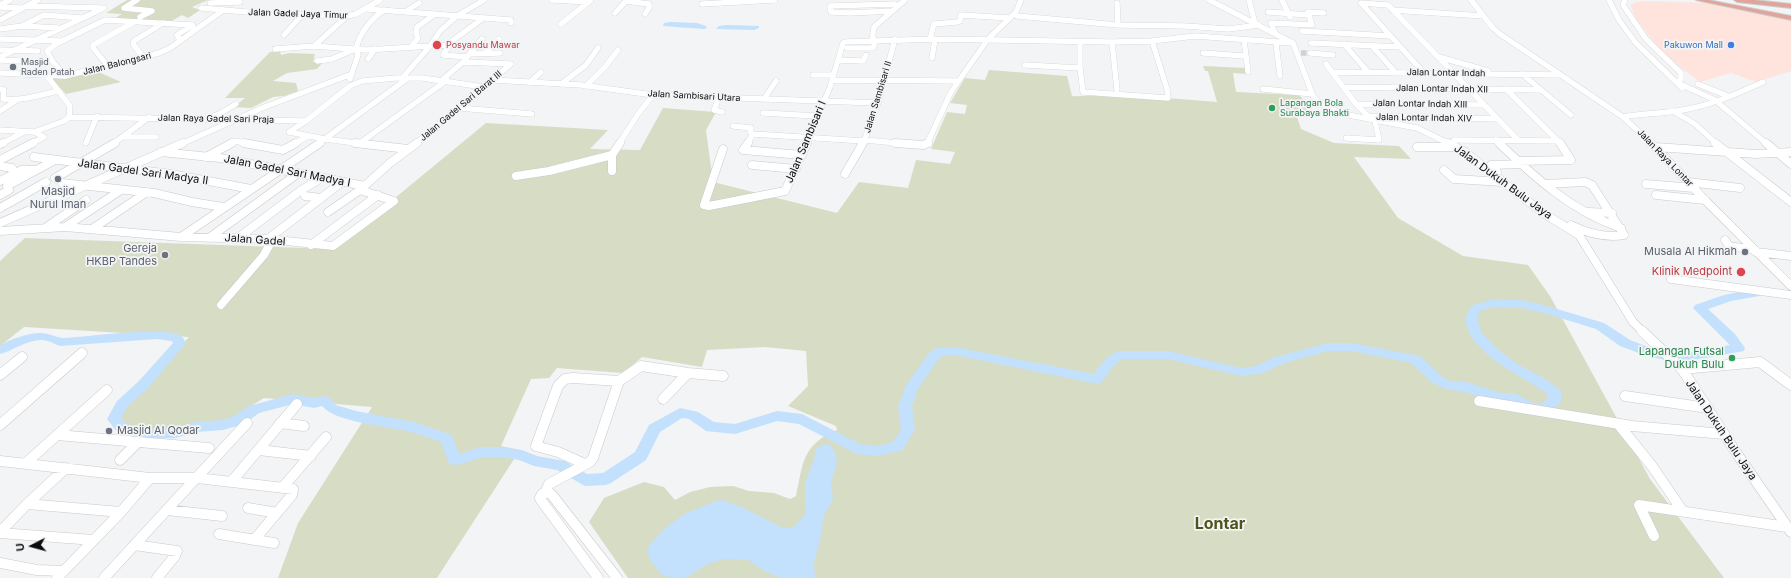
<!DOCTYPE html>
<html>
<head>
<meta charset="utf-8">
<style>
  body { margin:0 }
  #map { position:relative; width:1791px; height:578px; overflow:hidden; background:#f3f4f6; font-family:Inter,sans-serif }
  canvas { display:block }
  .north { position:absolute; left:12px; top:526px; width:40px; height:40px; -webkit-text-stroke:3px #f3f4f6; paint-order:stroke; rotate:264deg; font-size:11px; font-weight:700; line-height:16px; text-align:center; color:#0c0c0d }
  .north::after { content:''; display:block; margin:auto; width:14px; height:18px; background:#0c0c0d; clip-path:polygon(50% 0,100% 100%,50% 72%,0 100%) }
</style>
</head>
<body>
<div id="map">
<canvas width="1791" height="578"></canvas>
<div class="north">U</div>
</div>
<script>
const ctx = document.querySelector('canvas').getContext('2d');
ctx.lineJoin = 'round';
function fillPath(path, color) { ctx.fillStyle = color; ctx.fill(path, 'evenodd'); }
function trace(path, color, width, dash) { ctx.strokeStyle = color; ctx.lineWidth = width; ctx.lineCap = dash ? 'butt' : 'round'; ctx.setLineDash(dash || []); ctx.stroke(path); }
function label(font, color, halo, rows, align = 'center') {
  ctx.font = font + ' Inter,sans-serif'; ctx.lineWidth = 3.5; ctx.setLineDash([]); ctx.textBaseline = 'middle'; ctx.strokeStyle = halo; ctx.fillStyle = color; for (const [text, x, y, turn = 0] of rows) {
    ctx.save(); ctx.translate(x, y); ctx.rotate((+turn || 0) * Math.PI / 180); ctx.textAlign = isNaN(turn) ? turn : align; if (halo) ctx.strokeText(text, 0, 0); ctx.fillText(text, 0, 0); ctx.restore();
  }
}
fillPath(new Path2D(`
  M1646 1 1709 3 1791 20V71L1756 82 1731 73 1700 82 1663 54 1637 20 1630 5 1636 2Z`), '#fee4dd');
fillPath(new Path2D(`
  M127 0H208L192 7 200 10 188 18 182 15 170 22 112 20 122 14 106 13Z
  M280 51 281 55 290 53 315 54 313 62H323L317 69 287 73 273 81 296 83 298 91 284 96 273 97 251 108 234 107 245 98H225L270 52Z
  M1203 66 1247 68V74L1233 73 1236 92 1299 95 1308 104 1304 105 1312 114H1296L1301 129 1334 143 1399 146 1411 159 1354 157 1398 218 1463 256 1528 265 1550 296 1650 479 1724 578H628L589 522 604 498 644 482 664 487 675 500 690 492 710 487 733 486 749 491 774 493 790 499 796 496C803 463 802 445 837 430L836 426 788 406 808 386 806 351 765 347 707 350 702 367 642 357 623 373 557 368 549 378 531 379 501 446 520 450 437 578H278L298 523 372 407 264 398 230 419 129 435 119 415 189 337 24 327 0 346V261L25 238 333 249 486 123 608 130 590 149 640 150 663 108 716 112 706 130 713 182 837 213 859 182 908 188 916 160 950 164 955 152 931 149 947 112 965 114 967 105 950 103 965 78 985 80 989 70 1067 76 1072 96C1084 97 1094 94 1106 95 1143 96 1180 99 1217 102L1208 71H1205Z
  M96 71 121 82 66 94 51 78H69Z`), '#d7dcc5');
fillPath(new Path2D(`
  M670 22 697 23 706 26 707 28 704 29 663 26 664 23Z
  M726 25 759 26V28L754 30 716 29 719 26Z
  M824 444 830 445 835 452 837 463 831 482 833 499 823 518 821 536 814 563 815 578H782L764 571 748 560 724 559 708 564 687 577 672 578 661 574 650 560 648 552 649 546 663 530 684 514 719 500 726 501 746 509 783 528 794 527 806 513 805 483 814 460 816 449Z`), '#c3e0fd');
fillPath(new Path2D(`
  M1755 289 1759 290 1761 293 1759 296 1731 301 1708 309 1735 334 1745 348 1744 351 1677 363 1644 355 1620 346 1596 329 1544 313 1521 308 1494 307 1480 311 1477 318 1482 333 1496 348 1519 365 1544 378 1559 389 1561 392V401L1559 404 1548 412 1543 414 1531 412 1512 403H1500L1465 392 1445 389 1431 382 1411 363 1351 351H1328L1285 363 1263 373 1241 376 1168 359H1122L1112 368 1102 382 1097 384 955 355H944L938 360 918 389 912 407 915 429 903 450 878 456 857 454 799 424 777 421 735 434 706 431 689 419 682 418 660 432 646 460 611 483 606 485 585 486 557 470 534 466 519 460 501 457H482L462 464 454 465 449 464 441 442C431 439 421 434 411 432 389 426 336 423 322 406L314 408 293 404 259 413 244 424 223 430 196 432 176 438 151 439 122 433 117 432 107 419 117 401 138 382 173 343 172 341 157 339 60 346C56 345 52 342 48 341 32 336 15 350 0 354V345C12 339 25 334 38 333 48 332 56 338 65 338 85 337 168 326 181 336 183 337 185 341 186 343L148 388 127 407 121 418 127 424 151 429 176 428 196 422 223 420 234 416 249 406 293 394 314 398 325 396 330 398 336 405 356 411 414 422 452 435 459 454 481 447H501L522 450 537 456 565 461 587 474 603 473 635 452 649 425 680 408 698 412 714 422 735 424 777 411 802 414 860 444 878 446 893 442 901 429 898 407 906 385 928 354 936 348 955 347 1094 374C1100 365 1108 354 1119 351H1168L1241 368 1256 366 1275 357 1328 343H1351L1420 356 1441 376 1452 382H1466L1501 393H1514L1534 403 1541 404 1547 399V394C1522 375 1489 364 1471 336 1468 331 1466 324 1465 318L1471 306 1493 299 1521 300 1547 306 1604 323 1630 340 1653 349 1677 355 1730 345 1693 308 1695 305 1724 295Z`), '#c3e0fd');
trace(new Path2D(`
  M1301 53H1310`), '#d0d1d3', 5.5, [5.5, 3]);
const minorFar2 = new Path2D(`
  M137 0 124 8 152 11 140 17
  M552 0 589 2
  M1209 0 1293 43 1313 96 1321 104 1343 114 1417 128 1450 144
  M1249 0 1255 23
  M1282 0 1290 17
  M1471 0 1493 28 1500 34 1623 117 1652 144
  M1609 0 1619 20 1635 42 1682 88
  M1625 0 1623 5 1646 39 1681 73V79L1679 81 1680 84 1715 100 1767 144
  M626 1 649 4V8L645 14
  M210 3 240 2
  M1117 3 1118 25
  M702 4 775 0
  M0 5 10 0
  M27 6 102 8
  M0 7 21 8
  M201 8 270 14 347 16 356 14 380 0
  M367 9 511 20V23
  M1392 10 1484 16
  M893 11 850 13 831 12 830 6 895 4
  M405 12 419 3
  M1268 12 1309 15
  M615 13 627 0
  M1309 15 1308 12 1324 13
  M1017 16 1118 25 1185 26 1228 29 1259 25
  M0 20 38 0
  M561 24 591 0
  M22 26 44 15 82 18
  M0 29 22 26 58 28
  M1302 31 1390 36
  M1275 33 1271 23 1312 25 1309 15
  M284 35 302 15
  M0 39 61 41
  M930 39 934 24 957 22 960 21 961 15 1009 18
  M872 40 874 27 905 0
  M1244 40 1248 72
  M1080 42V68L1083 92 1168 98 1167 89 1152 41
  M1112 42 1117 90
  M1276 43 1280 76
  M1311 43 1400 47
  M1344 44 1368 72
  M314 46 347 16
  M1372 46 1396 73
  M411 47 418 38 416 33 417 27 435 14
  M847 48H873L876 40
  M275 49 314 46 366 50 448 45
  M356 49C360 32 370 20 384 10
  M0 50 38 51
  M485 53 499 39
  M1203 53 1245 56
  M1310 53 1333 55
  M471 54 500 53
  M0 57 104 8
  M143 57 133 44 134 41 163 23
  M467 57 443 55 452 41 482 19
  M1439 57 1488 71
  M932 58 935 39
  M368 59 375 49
  M0 60 20 61
  M838 60 863 61 866 55
  M317 61 332 59 353 50
  M1326 64 1356 104 1368 116 1498 119
  M1025 65 1080 68
  M108 66 93 48V45L134 22
  M1332 72 1559 75
  M0 73 65 76 159 53 170 48 222 11
  M1424 73 1361 3 1388 5 1518 140
  M1522 74 1571 115
  M813 75H833
  M47 76 70 106 69 117
  M65 76 53 62 47 51 56 44 105 20 193 25 177 35 180 40
  M403 77 430 46 440 31 457 16 484 0
  M350 79 358 55 356 49
  M442 80 463 62 482 39
  M493 80 581 85 653 95 878 103
  M832 80 958 81
  M529 83 541 72
  M561 84 586 65 598 48
  M1698 84 1728 96
  M586 86 605 67 618 50
  M1343 87 1540 90
  M0 89 4 90 3 99C22 101 40 95 58 91
  M1263 89 1312 94
  M1506 89 1561 144
  M719 97 714 110 722 112
  M764 99 776 81
  M1356 104 1485 105
  M459 108 532 114
  M0 111 17 100
  M1673 111 1695 124 1717 144
  M763 113 817 116
  M69 117 305 121
  M210 117 219 114 236 104
  M1623 117C1644 113 1666 114 1688 109 1714 104 1739 93 1763 82
  M733 126 751 128 750 132 753 134 864 141
  M0 130 34 132 64 121 69 117
  M123 137H156
  M1346 138 1379 140 1375 121
  M865 140 907 144
  M1454 140 1559 141
  M1496 140 1500 144
  M86 143 97 116
  M360 143 447 80
  M1 144 24 132
  M31 144 44 137 34 132
  M113 144 149 117
  M181 144 262 108 352 74
  M230 144 235 141 249 144
  M294 144 308 136
  M318 144 408 78
  M363 144 325 139 289 132 306 121 350 86 362 81 396 78H422L484 87
  M415 144 511 64 463 62
  M619 144 638 114 653 95
  M747 144 753 134
  M806 144 830 87 843 43 845 42 935 39 1112 42 1152 41 1195 36 1292 43
  M863 144 878 103 895 39
  M927 144 951 92 988 39 1016 12 1021 0`);
const minorFar1 = new Path2D(`
  M244 143 283 150 296 143
  M355 143 408 149
  M748 143 743 150 802 155
  M895 143 923 145 928 143
  M1448 143 1465 152 1543 213 1579 235 1633 322 1643 332
  M1499 143C1534 177 1573 212 1621 228
  M1651 143 1705 200 1791 286
  M1715 143 1791 202
  M1766 143 1791 164
  M0 144 3 143
  M1417 147H1456
  M1656 147 1756 154 1791 152
  M723 149 704 205 709 206 785 191 807 143
  M161 152 220 158 365 186
  M34 157 171 174 251 189
  M206 157 232 143
  M0 160 33 143
  M1516 161 1571 160 1560 143
  M752 165 796 169
  M0 166 12 168
  M1444 170 1454 179 1503 182
  M612 171V155L620 143
  M1497 172 1491 165 1521 164
  M845 174 863 143
  M516 176 549 171 612 155
  M55 178 115 143
  M0 181 21 170H36
  M1688 182 1740 188
  M62 183 154 193 192 202 223 207
  M1545 184 1585 182 1592 185 1624 235C1606 238 1587 233 1571 225
  M1646 184 1694 188
  M0 195 9 190 7 186 55 160
  M1656 195 1705 200
  M305 196 321 198
  M0 208 46 182
  M328 212 360 190
  M1588 212 1612 213
  M0 223 183 143
  M65 227 121 190
  M45 228 86 200
  M92 229 147 192
  M0 231 65 227 181 237 268 239 333 246 394 201 360 190 390 163 417 143
  M181 237 320 143
  M209 238 297 174
  M238 238 300 191 321 178
  M268 239 342 182
  M1725 240 1729 246 1755 250
  M311 245 378 195
  M1756 252 1791 256
  M1671 279 1791 295
  M221 305 264 255 272 240`);
const minor = new Path2D(`
  M1642 331 1682 369 1737 454 1791 532
  M1682 369 1760 362 1791 385
  M0 375 22 357
  M1625 396 1708 408
  M663 399 688 373
  M1479 401 1632 426 1724 434
  M280 423 304 426
  M0 425 82 353
  M1619 425 1652 466 1682 510
  M57 435 209 448
  M259 450 311 456
  M120 460 138 442
  M0 461 150 478H197L293 489 292 495 254 540
  M26 463 107 390
  M585 464 558 452 536 446 558 386 565 379 573 378 619 381
  M232 481 297 404
  M283 487 326 437
  M545 493 549 484 590 462 593 458 619 381 641 366 688 373 723 376
  M27 504 121 512
  M248 508 277 513
  M167 510 222 516
  M0 532 27 504 66 468
  M0 533 94 540
  M219 534 274 543
  M1654 536 1639 505 1787 527
  M134 545 177 551 175 556 157 578
  M0 563 37 570 63 571
  M57 578 121 512 150 478
  M104 578 247 423
  M598 578 541 500 540 498 542 494 548 492 552 495 617 578`);
const major = new Path2D(`
  M1696 0H1708L1791 16V20Z
  M1734 0H1754L1791 4V8L1737 2Z`);
trace(minorFar2, '#c8c9cb', 6);
trace(minorFar1, '#c8c9cb', 9);
trace(minor, '#c8c9cb', 11);
trace(major, '#cececf', 2);
trace(minorFar2, '#fff', 5.5);
trace(minorFar1, '#fff', 8);
trace(minor, '#fff', 10);
fillPath(major, '#dfa49a');
for (const [x, y, r, color] of [
  [437,45,5,"#e0444e"],
  [1731,45,4,"#3f7fe0"],
  [13,67,4,"#6b7280"],
  [1272,108,4,"#2e9e5b"],
  [58,179,4,"#6b7280"],
  [1745,252,4,"#6b7280"],
  [165,255,4,"#6b7280"],
  [1741,272,5,"#e0444e"],
  [1732,358,4,"#2e9e5b"],
  [109,431,4,"#6b7280"]
]) { const dot = new Path2D(); dot.arc(x, y, r, 0, 2 * Math.PI); ctx.fillStyle = color; ctx.fill(dot); trace(dot, '#f3f4f6', 1.5); }
label('9px', '#0c0c0d', '#f3f4f6', [
  ["Jalan Gadel Jaya Timur",298,14,2],
  ["Jalan Balongsari",117,64,-14],
  ["Jalan Lontar Indah",1446,73,1],
  ["Jalan Lontar Indah XII",1442,89,1],
  ["Jalan Sambisari Utara",694,96,3],
  ["Jalan Sambisari II",878,97,-73],
  ["Jalan Lontar Indah XIII",1420,104,1],
  ["Jalan Gadel Sari Barat III",461,106,-40],
  ["Jalan Lontar Indah XIV",1424,118,1],
  ["Jalan Raya Gadel Sari Praja",216,119,1],
  ["Jalan Raya Lontar",1665,158,46]
]);
label('9px', '#be3a42', '#f3f4f6', [
  ["Posyandu Mawar",446,45]
], 'left');
label('9px', '#366cbe', '#f3f4f6', [
  ["Pakuwon Mall",1723,45]
], 'right');
label('9px', '#5b616d', '#f3f4f6', [
  ["Masjid",21,62],
  ["Raden Patah",21,72]
], 'left');
label('9px', '#27864d', '#f3f4f6', [
  ["Lapangan Bola",1280,103],
  ["Surabaya Bhakti",1280,113]
], 'left');
label('11px', '#0c0c0d', '#f3f4f6', [
  ["Jalan Sambisari I",806,142,-67],
  ["Jalan Gadel Sari Madya I",287,171,11],
  ["Jalan Gadel Sari Madya II",143,172,8],
  ["Jalan Dukuh Bulu Jaya",1503,182,36],
  ["Jalan Gadel",255,240,4],
  ["Jalan Dukuh Bulu Jaya",1721,430,56]
]);
label('11px', '#5b616d', '#f3f4f6', [
  ["Masjid",58,192,"center"],
  ["Nurul Iman",58,205,"center"],
  ["Gereja",157,249],
  ["HKBP Tandes",157,262],
  ["Musala Al Hikmah",1737,252],
  ["Masjid Al Qodar",117,431,"left"]
], 'right');
label('11px', '#be3a42', '#f3f4f6', [
  ["Klinik Medpoint",1732,272]
], 'right');
label('11px', '#27864d', '#f3f4f6', [
  ["Lapangan Futsal",1724,352],
  ["Dukuh Bulu",1724,365]
], 'right');
label('bold 16px', '#51541a', '#f3f4f6', [
  ["Lontar",1220,524]
]);
</script>
</body>
</html>
